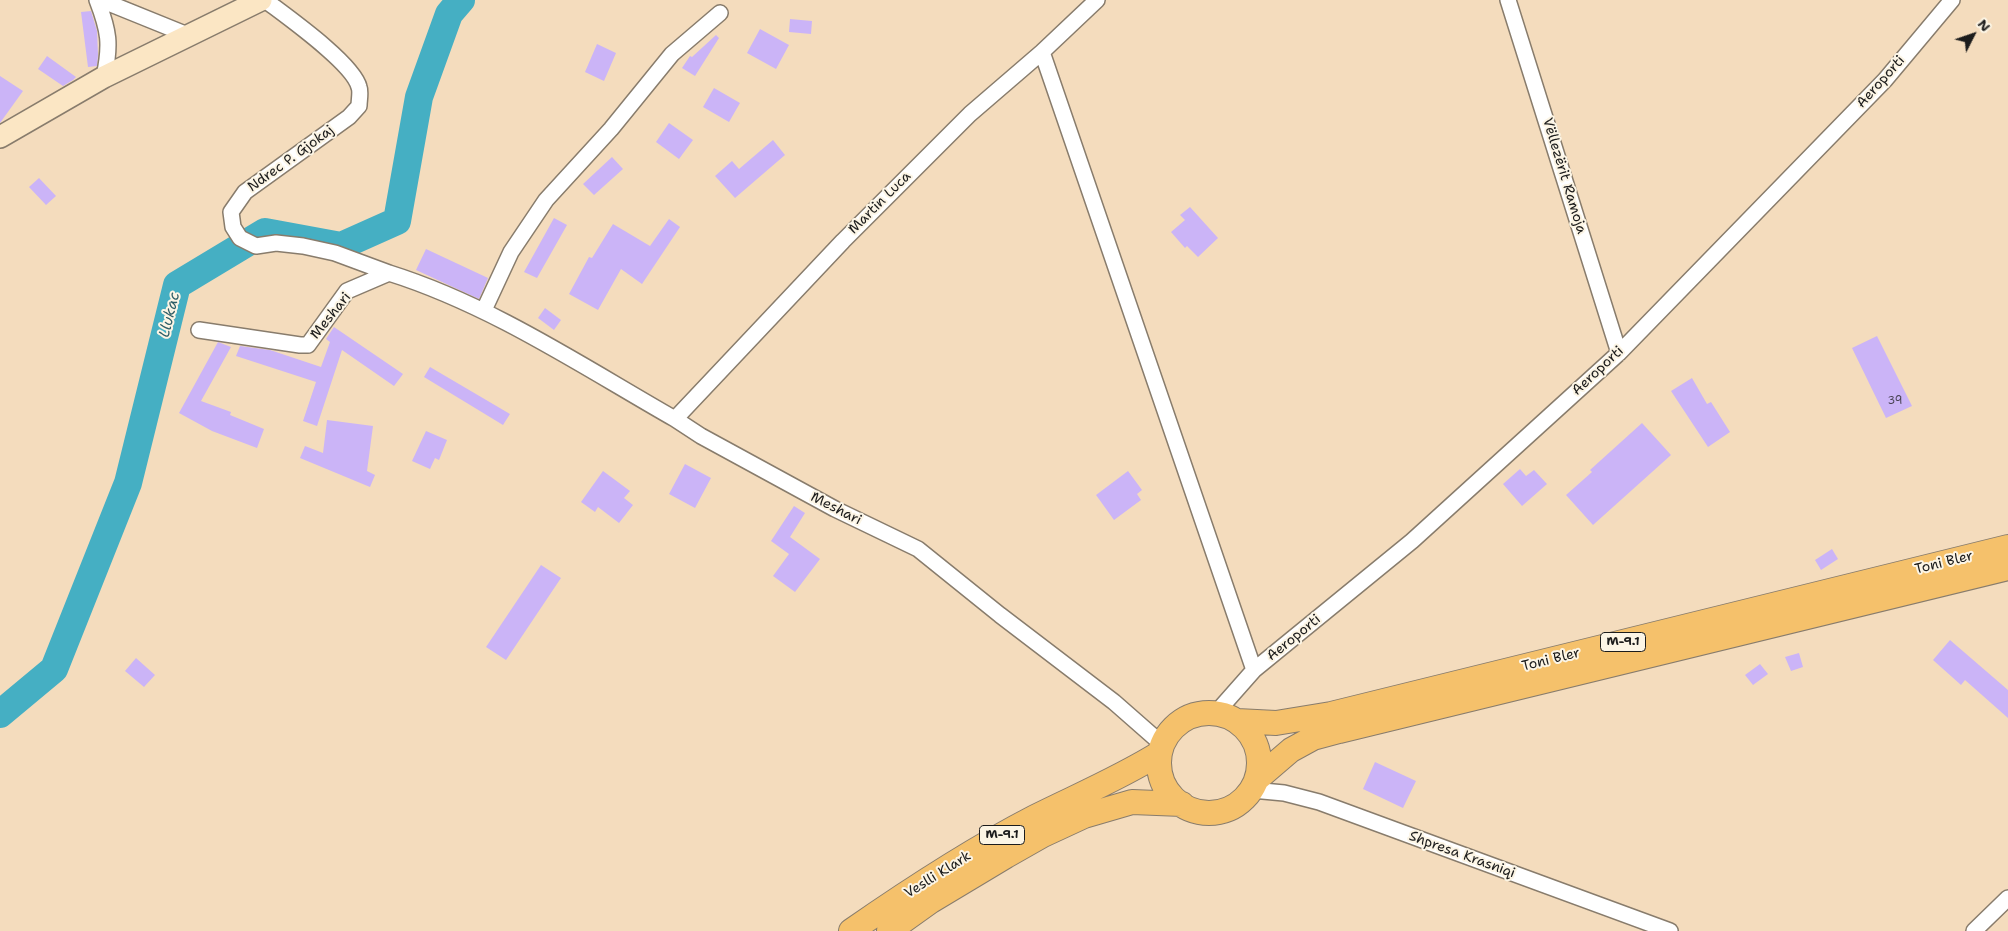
<!DOCTYPE html>
<html>
<head>
<meta charset="utf-8">
<style>
  body { margin:0 }
  #map { position:relative; width:2008px; height:931px; overflow:hidden; background:#f4dcbd; font-family:"Shantell Sans",sans-serif }
  canvas { display:block }
  .north { position:absolute; left:1948px; top:10px; width:50px; height:50px; -webkit-text-stroke:4px #fcf5e5; paint-order:stroke; rotate:49deg; font-size:14px; font-weight:700; line-height:20px; text-align:center; color:#1c1c1c }
  .north::after { content:''; display:block; margin:auto; width:18px; height:22px; background:#1c1c1c; clip-path:polygon(50% 0,100% 100%,50% 72%,0 100%) }
</style>
</head>
<body>
<div id="map">
<canvas width="2008" height="931"></canvas>
<div class="north">N</div>
</div>
<script>
const ctx = document.querySelector('canvas').getContext('2d');
ctx.lineJoin = 'round';
function trace(path, color, width, dash) { ctx.strokeStyle = color; ctx.lineWidth = width; ctx.lineCap = dash ? 'butt' : 'round'; ctx.setLineDash(dash || []); ctx.stroke(path); }
function fillPath(path, color) { ctx.fillStyle = color; ctx.fill(path, 'evenodd'); }
function label(font, color, halo, rows, align = 'center') {
  ctx.font = font + ' "Shantell Sans",sans-serif'; ctx.lineWidth = 4; ctx.setLineDash([]); ctx.textBaseline = 'middle'; ctx.strokeStyle = halo; ctx.fillStyle = color; for (const [text, x, y, turn = 0] of rows) {
    ctx.save(); ctx.translate(x, y); ctx.rotate((+turn || 0) * Math.PI / 180); ctx.textAlign = isNaN(turn) ? turn : align; if (halo) ctx.strokeText(text, 0, 0); ctx.fillText(text, 0, 0); ctx.restore();
  }
}
trace(new Path2D(`
  M0 714 54 669 128 483 177 285 265 232 341 246 397 221 419 97 449 14 461 0`), '#45afc3', 28);
fillPath(new Path2D(`
  M91 11 97 31 98 55 97 66 88 67 81 12Z
  M790 19 812 21 811 34 789 32Z
  M760 29 789 45 776 69 747 53Z
  M716 35 719 38 695 76 682 68 690 56 692 57Z
  M597 44 616 53 604 81 585 72Z
  M47 56 76 77 73 80 63 86 38 69Z
  M0 76 23 91 0 123Z
  M714 88 740 103 729 122 703 107Z
  M669 123 693 140 679 159 656 142Z
  M773 140 785 155 735 198 715 176 732 161 739 169Z
  M612 157 623 169 594 195 583 184Z
  M39 178 56 196 46 205 29 187Z
  M1190 207 1218 238 1198 257 1187 246 1185 248 1171 232 1185 220 1180 215Z
  M554 218 567 225 537 278 524 272Z
  M669 219 680 227 642 284 621 269 598 310 569 294 589 257 592 258 613 224 650 246Z
  M426 249 488 278 479 299 416 270Z
  M545 308 561 320 554 330 538 318Z
  M334 327 403 374 394 386 342 350 317 426 303 421 316 382 236 356 240 346 270 350 321 367 330 342 326 339Z
  M1877 336 1912 406 1886 418 1852 348Z
  M218 342 231 347 201 401 231 412 230 415 264 429 257 448 212 431 179 413Z
  M430 367 510 414 503 425 424 377Z
  M1692 378 1707 404 1711 402 1730 432 1708 447 1671 391Z
  M327 420 373 426 367 471 375 475 370 487 300 458 305 446 323 453Z
  M1642 423 1671 455 1593 525 1566 495 1592 472 1590 470Z
  M426 431 447 440 439 460 435 458 430 469 412 461Z
  M685 464 711 478 695 508 669 494Z
  M1520 469 1526 476 1534 470 1547 484 1522 506 1503 484Z
  M603 471 630 491 624 498 633 505 619 523 598 507 595 512 581 502Z
  M1128 471 1142 490 1137 494 1141 500 1114 520 1096 495Z
  M794 506 805 513 790 537 820 559 795 592 773 576 789 554 771 541Z
  M1832 549 1838 559 1821 570 1815 560Z
  M541 565 561 578 506 660 486 647Z
  M1950 640 2008 690V718L1965 680 1961 685 1933 660Z
  M1799 653 1803 667 1791 671 1785 657Z
  M136 658 155 675 144 687 125 671Z
  M1760 664 1768 674 1753 685 1745 675Z
  M1375 762 1416 781 1403 808 1363 789Z`), '#cbb4f7');
const street = new Path2D(`
  M97 0C109 31 111 44 104 77
  M101 0 190 36
  M265 0C286 16 353 63 359 87 361 92 359 100 359 106L349 117 245 192 231 212 233 227 240 238 256 246 276 243 303 246 335 253 389 273
  M1508 0 1619 353
  M1042 52 1254 670
  M484 310 511 252 546 200 611 129 672 54 720 13
  M199 330 300 345H308L347 291 389 273C491 305 582 366 675 419L701 436 835 509 918 549 1000 615 1114 702 1163 745
  M675 419 843 241 970 114 1042 52 1097 0
  M1216 713 1254 670 1412 541 1619 353 1885 80 1952 0
  M1252 790 1284 793 1319 802 1670 931
  M1974 931 2008 898`);
const secondary = new Path2D(`
  M0 137 104 77 261 0`);
const primary = new Path2D(`
  M1159 763a50 50 0 1 1 100 0a50 50 0 1 1-100 0Z
  M1237 721 1276 723 1331 714 2008 547
  M1256 780 1291 750 1313 738 1339 731 2008 568
  M851 931C910 890 971 850 1035 817 1077 796 1120 778 1160 753
  M889 931 931 901 1006 856 1043 835 1084 816 1132 802 1182 804`);
trace(street, '#887c6c', 18);
trace(secondary, '#887c6c', 24);
trace(primary, '#887c6c', 26);
trace(street, '#fff', 15);
trace(secondary, '#fbe6c4', 21);
trace(primary, '#f5c16b', 24);
label('11px', '#484253', null, [
  ["39",1895,401]
]);
for (const [x, y, w] of [
  [1623,642,45],
  [1002,835,45]
]) { const box = new Path2D(); box.roundRect(x - w / 2, y - 9.5, w, 19, 4); ctx.fillStyle = '#fcf5e5'; ctx.fill(box); trace(box, '#1c1c1c', 1); }
label('bold 12px', '#1c1c1c', null, [
  ["M-9.1",1623,642],
  ["M-9.1",1002,835]
]);
label('14px', '#1c1c1c', '#fcf5e5', [
  ["Aeroporti",1881,82,-48],
  ["Ndrec P. Gjokaj",291,159,-36],
  ["Vëllezërit Ramoja",1564,176,73],
  ["Martin Luca",880,203,-45],
  ["Meshari",331,316,-51],
  ["Aeroporti",1598,371,-43],
  ["Meshari",836,509,27],
  ["Toni Bler",1944,563,-14],
  ["Aeroporti",1294,638,-39],
  ["Toni Bler",1551,660,-14],
  ["Shpresa Krasniqi",1462,855,20],
  ["Veslli Klark",938,875,-32]
]);
label('italic 15px', '#2e5e67', '#fcf5e5', [
  ["Llukac",170,315,-76]
]);
</script>
</body>
</html>
